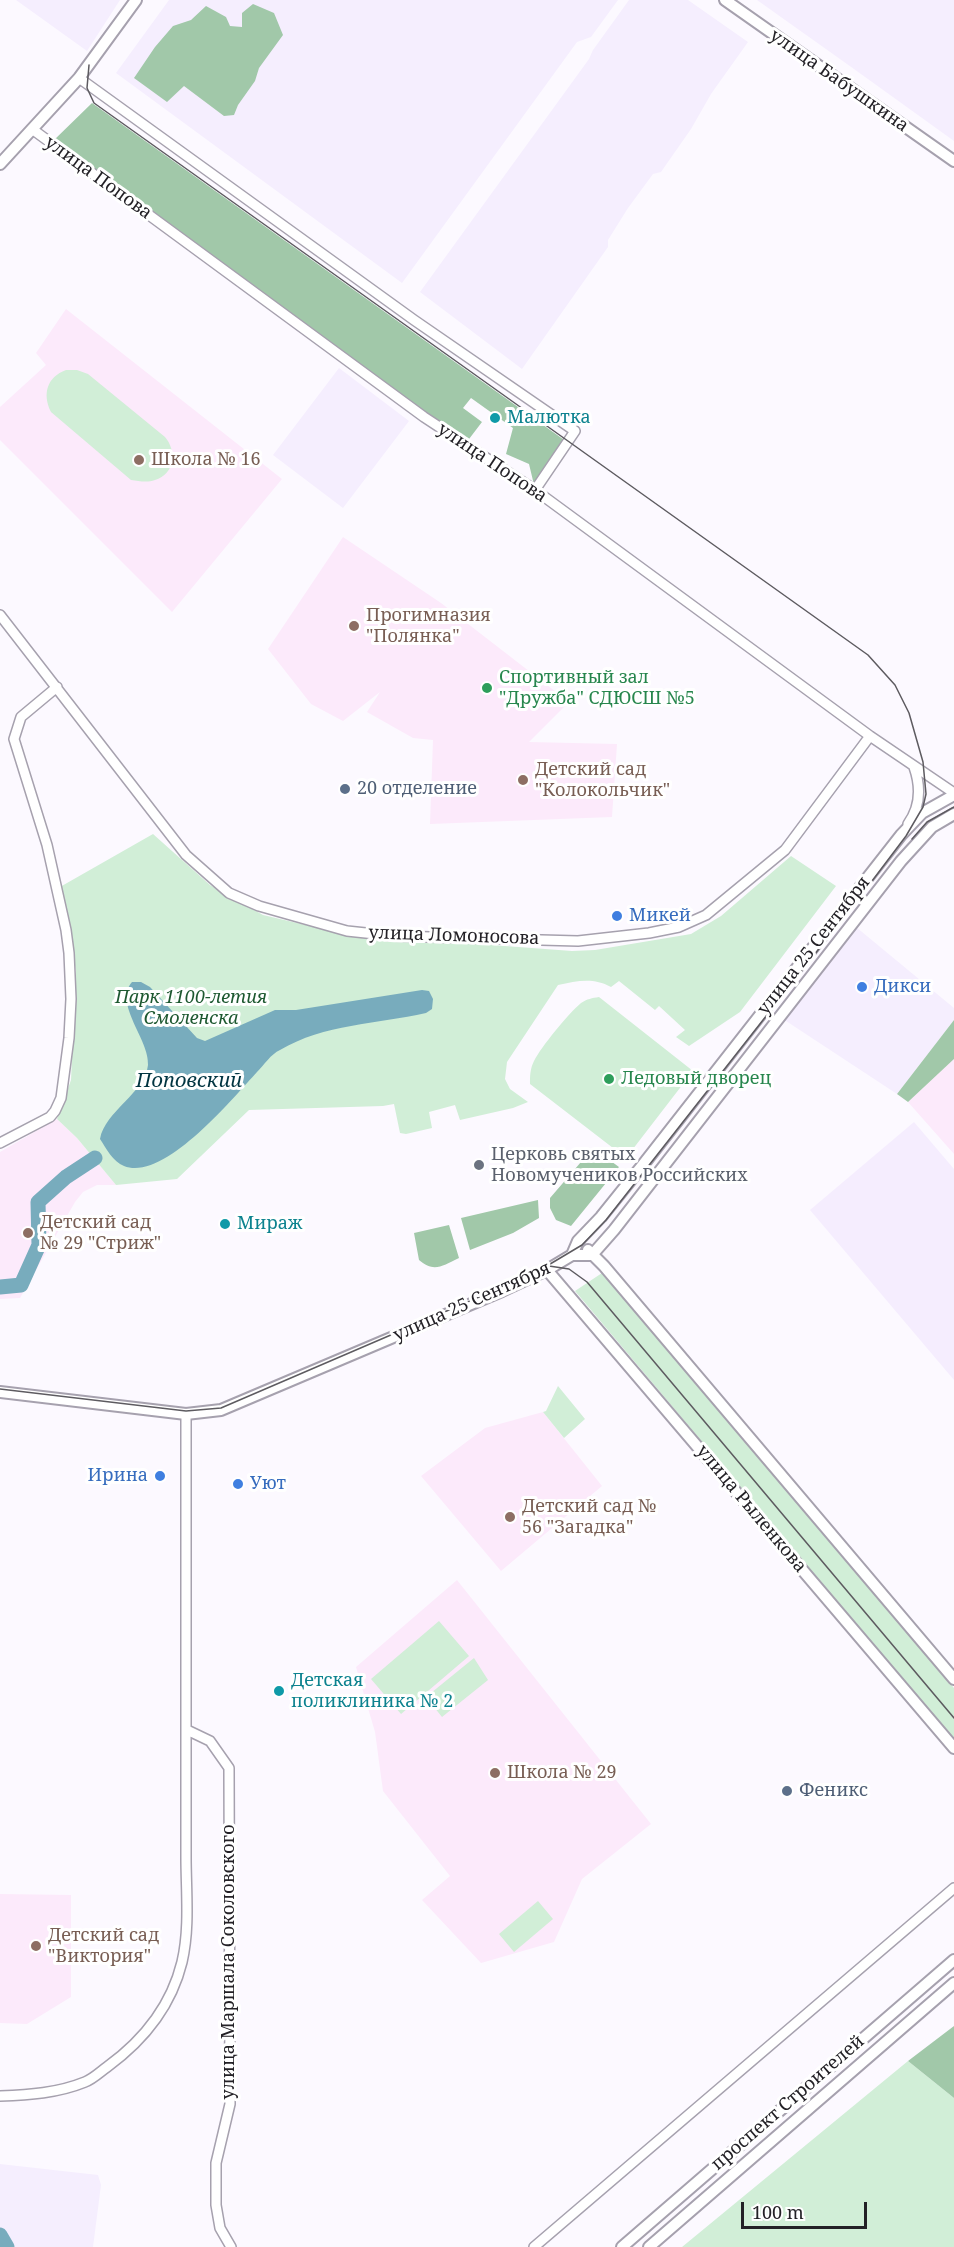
<!DOCTYPE html>
<html>
<head>
<meta charset="utf-8">
<style>
  body { margin:0 }
  #map { position:relative; width:954px; height:2247px; overflow:hidden; background:#fcf9ff; font-family:"Noto Serif",serif }
  canvas { display:block }
  .scale { position:absolute; left:741px; top:2202px; width:126px; height:27px; box-sizing:border-box; border:3px solid #232126; border-top:0; padding-left:8px; font-size:18px; line-height:21px; white-space:nowrap; color:#232126; -webkit-text-stroke:4px #fff; paint-order:stroke }
</style>
</head>
<body>
<div id="map">
<canvas width="954" height="2247"></canvas>
<div class="scale">100 m</div>
</div>
<script>
const ctx = document.querySelector('canvas').getContext('2d');
ctx.lineJoin = 'round';
function fillPath(path, color) { ctx.fillStyle = color; ctx.fill(path, 'evenodd'); }
function trace(path, color, width, dash) { ctx.strokeStyle = color; ctx.lineWidth = width; ctx.lineCap = dash ? 'butt' : 'round'; ctx.setLineDash(dash || []); ctx.stroke(path); }
function label(font, color, halo, rows, align = 'center') {
  ctx.font = font + ' "Noto Serif",serif'; ctx.lineWidth = 6; ctx.setLineDash([]); ctx.textBaseline = 'middle'; ctx.strokeStyle = halo; ctx.fillStyle = color; for (const [text, x, y, turn = 0] of rows) {
    ctx.save(); ctx.translate(x, y); ctx.rotate((+turn || 0) * Math.PI / 180); ctx.textAlign = isNaN(turn) ? turn : align; if (halo) ctx.strokeText(text, 0, 0); ctx.fillText(text, 0, 0); ctx.restore();
  }
}
fillPath(new Path2D(`
  M16 0H120L87 51Z
  M169 0H618L591 37 577 42 402 283 116 73Z
  M629 0H688L748 42 711 94 691 129 661 172 653 174 628 208 608 240V247L522 369 420 292 589 59 593 50Z
  M757 0H954V141L854 69Z
  M339 368 409 421 343 508 273 455Z
  M856 927 954 1008V1020L897 1094 783 1019Z
  M0 2164 98 2175 101 2185 93 2247H14L0 2228Z`), '#f5eefe');
fillPath(new Path2D(`
  M66 309 282 479 172 612 0 440V407L46 365 36 353Z
  M343 537 441 603 569 702 529 742 617 744 612 817 430 824 433 740 413 738 367 712 380 692 343 721 311 704 268 649Z
  M954 1059V1154L908 1102Z
  M57 1119 77 1138 116 1185H97L83 1192 75 1202 20 1298 0 1299V1152Z
  M543 1412 602 1486 501 1571 421 1476 485 1428Z
  M457 1580 651 1824 582 1879 554 1942 481 1963 422 1900 450 1876 383 1791 375 1732 356 1667Z
  M0 1894 71 1895V1997L27 2024 0 2023Z`), '#fceafb');
fillPath(new Path2D(`
  M914 1122 954 1169V1380L810 1210Z`), '#f5edfe');
fillPath(new Path2D(`
  M66 370H77L88 374 165 437C177 451 175 474 155 480 147 483 139 481 131 480L51 412C42 394 47 377 66 370Z
  M153 834 210 885 263 915 344 934 572 951 595 950 691 934 721 916 791 856 836 886 740 1012 689 1046 676 1037 685 1030 659 1006 655 1010 619 981 611 987C593 977 577 981 558 985L507 1062 505 1079 510 1089 528 1102 513 1108 460 1120 455 1105 429 1112 432 1128 406 1134 400 1133 394 1104 383 1106 249 1110 177 1179 116 1185 77 1138 57 1119 71 1080 76 971 60 887Z
  M599 997 693 1071 626 1158 530 1084C530 1076 530 1069 534 1061 541 1047 569 1013 581 1003 587 999 592 998 599 997Z
  M602 1273 954 1688V1741L575 1291Z
  M558 1386 585 1419 564 1438 543 1412 546 1411Z
  M439 1621 469 1656 401 1714 371 1679Z
  M474 1658 488 1680 442 1717 426 1697Z
  M538 1901 553 1919 514 1952 499 1934Z
  M908 2061 954 2098V2247H682Z`), '#d1eed7');
fillPath(new Path2D(`
  M253 4 274 13 283 35 259 68 255 81 238 105 234 115 224 116 184 86 167 102 134 78 155 47 173 26 191 20 206 6 226 17 230 26 242 27V13Z
  M92 103 567 442 535 489 529 464 506 454 513 428 471 398 463 408 482 422 466 443 52 142Z
  M954 1020V1059L908 1102 897 1094Z
  M593 1148 619 1167 571 1226 556 1220 550 1208V1198Z
  M538 1200 539 1218 513 1233 470 1250 461 1218Z
  M449 1225 459 1258C442 1266 434 1273 419 1260L414 1233Z
  M954 2026V2098L908 2061Z`), '#a1c8a9');
fillPath(new Path2D(`
  M132 982H141L150 987 197 1038 205 1041 275 1010H296L422 990 429 991 433 999 432 1009 426 1013C377 1024 324 1024 280 1050 271 1054 264 1065 257 1072 232 1099 164 1182 124 1166 113 1162 106 1148 100 1139 105 1111 145 1093 148 1065 150 1040 113 1004 132 982Z`), '#78acbd');
trace(new Path2D(`
  M0 1287 21 1285 39 1245 38 1202 66 1177 95 1158
  M0 2235 7 2247`), '#78acbd', 15);
const minor = new Path2D(`
  M79 78 414 320 575 431 535 490
  M32 129 424 417 535 490 870 736 954 793
  M0 615 186 855 229 893 259 906 347 931 394 936 578 941 649 933 679 927 706 915 785 850 870 736
  M908 824C921 806 921 787 914 767
  M0 1143 50 1117 55 1111 61 1098 69 1038 71 999 69 953 66 930 47 845 14 739 21 717 57 687
  M187 1730 210 1741 229 1768 230 2104 216 2163V2205L220 2228 231 2247
  M0 2096C29 2095 58 2093 85 2082 93 2079 100 2072 107 2067 144 2040 171 2007 182 1962 190 1928 186 1891 186 1857V1414
  M534 2247 954 1888`);
const major = new Path2D(`
  M725 0 954 161
  M0 164 79 78 136 0
  M588 1250 604 1266 954 1679
  M572 1255H592L614 1230 901 861 932 827 954 814
  M547 1270 954 1748
  M0 1392 186 1414 221 1410 502 1291 547 1270 572 1255 578 1241 601 1217 642 1166 901 835 922 813 954 795
  M622 2247 954 1960
  M649 2247 954 1983`);
trace(minor, '#a6a1ae', 12);
trace(major, '#a6a1ae', 14);
trace(minor, '#fff', 9);
trace(major, '#fff', 10);
trace(new Path2D(`
  M912 839 927 822 954 807
  M549 1266 569 1269 587 1282 954 1718
  M0 1389 186 1411 221 1408 535 1273 582 1245 606 1220 869 885 906 836 923 807 926 794 923 762 909 713 895 685 868 655 94 103 87 88 89 65`), '#5d5b60', 1.5);
for (const [x, y, r, color] of [
  [495,418,6,"#0f9aa8"],
  [139,460,6,"#8d6e63"],
  [354,626,6,"#8d6e63"],
  [487,688,6,"#2e9e5b"],
  [523,780,6,"#8d6e63"],
  [345,789,6,"#5c6f8a"],
  [617,916,6,"#3f7fe0"],
  [862,987,6,"#3f7fe0"],
  [609,1079,6,"#2e9e5b"],
  [479,1165,6,"#6b7280"],
  [225,1224,6,"#0f9aa8"],
  [28,1233,6,"#8d6e63"],
  [160,1476,6,"#3f7fe0"],
  [238,1484,6,"#3f7fe0"],
  [510,1517,6,"#8d6e63"],
  [279,1691,6,"#0f9aa8"],
  [495,1773,6,"#8d6e63"],
  [787,1791,6,"#5c6f8a"],
  [36,1946,6,"#8d6e63"]
]) { const dot = new Path2D(); dot.arc(x, y, r, 0, 2 * Math.PI); ctx.fillStyle = color; ctx.fill(dot); trace(dot, '#fff', 2); }
label('18px', '#232126', '#fff', [
  ["улица Бабушкина",839,81,35],
  ["улица Попова",98,178,36],
  ["улица Попова",492,463,34],
  ["улица Ломоносова",454,936,2],
  ["улица 25 Сентября",814,946,-52],
  ["улица 25 Сентября",472,1302,-24],
  ["улица Рыленкова",751,1509,50],
  ["улица Маршала Соколовского",229,1962,-90],
  ["проспект Строителей",788,2103,-41]
]);
label('18px', '#0d838f', '#fff', [
  ["Малютка",507,418],
  ["Мираж",237,1224],
  ["Детская",291,1681],
  ["поликлиника № 2",291,1702]
], 'left');
label('18px', '#785e54', '#fff', [
  ["Школа № 16",151,460],
  ["Прогимназия",366,616],
  ["\"Полянка\"",366,637],
  ["Детский сад",535,770],
  ["\"Колокольчик\"",535,791],
  ["Детский сад",40,1223],
  ["№ 29 \"Стриж\"",40,1244],
  ["Детский сад №",522,1507],
  ["56 \"Загадка\"",522,1528],
  ["Школа № 29",507,1773],
  ["Детский сад",48,1936],
  ["\"Виктория\"",48,1957]
], 'left');
label('18px', '#27864d', '#fff', [
  ["Спортивный зал",499,678],
  ["\"Дружба\" СДЮСШ №5",499,699],
  ["Ледовый дворец",621,1079]
], 'left');
label('18px', '#4e5e75', '#fff', [
  ["20 отделение",357,789],
  ["Феникс",799,1791]
], 'left');
label('18px', '#366cbe', '#fff', [
  ["Микей",629,916],
  ["Дикси",874,987],
  ["Ирина",148,1476,"right"],
  ["Уют",250,1484]
], 'left');
label('italic 18px', '#1d5830', '#fff', [
  ["Парк 1100-летия",191,998],
  ["Смоленска",191,1019]
]);
label('18px', '#5b616d', '#fff', [
  ["Церковь святых",491,1155],
  ["Новомучеников Российских",491,1176]
], 'left');
label('italic 20px', '#013441', '#fff', [
  ["Поповский",189,1081]
]);
</script>
</body>
</html>
